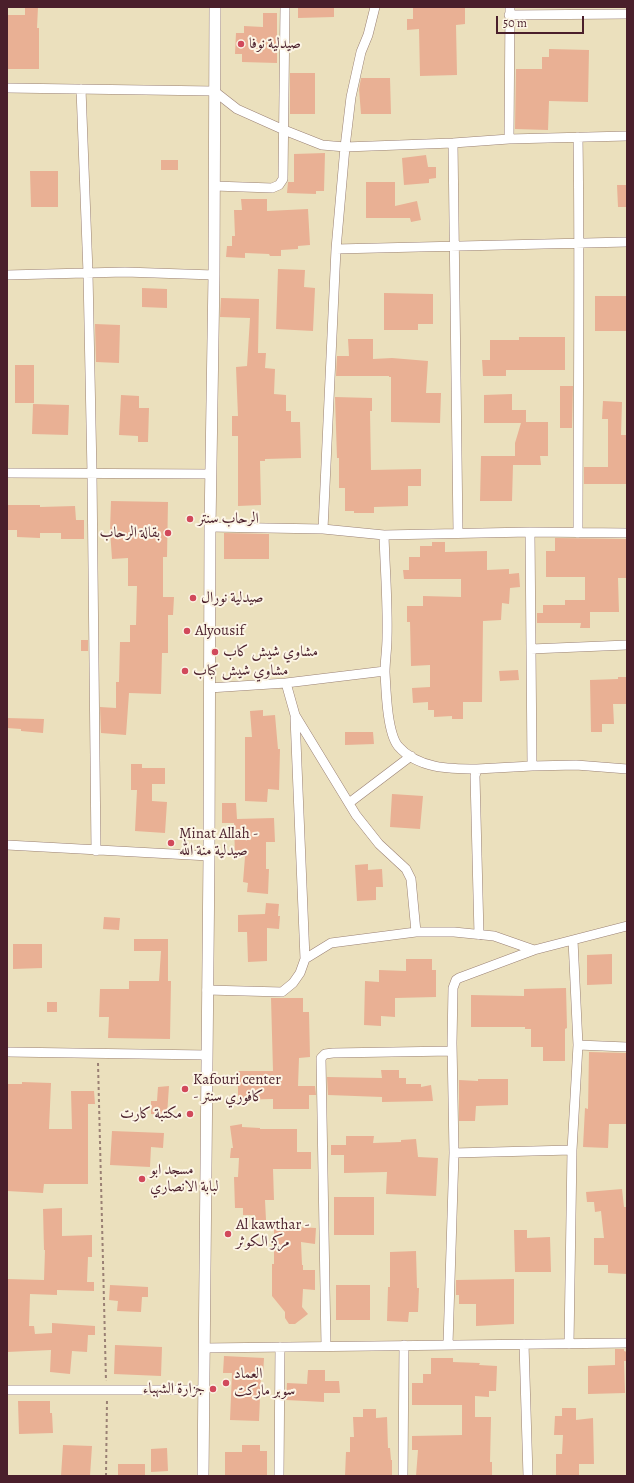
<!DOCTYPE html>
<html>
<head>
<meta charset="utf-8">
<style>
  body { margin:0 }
  #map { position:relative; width:634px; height:1483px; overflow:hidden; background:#ebe0bd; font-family:Alegreya,serif }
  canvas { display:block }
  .frame { position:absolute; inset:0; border:8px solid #4a1f2b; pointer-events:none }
  .scale { position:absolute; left:496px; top:16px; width:88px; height:18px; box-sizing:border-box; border:2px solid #4a1f2b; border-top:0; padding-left:5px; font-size:12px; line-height:14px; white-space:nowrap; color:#4a1f2b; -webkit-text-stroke:3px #fcf5e5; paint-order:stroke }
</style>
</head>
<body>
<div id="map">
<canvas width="634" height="1483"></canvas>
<div class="frame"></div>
<div class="scale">50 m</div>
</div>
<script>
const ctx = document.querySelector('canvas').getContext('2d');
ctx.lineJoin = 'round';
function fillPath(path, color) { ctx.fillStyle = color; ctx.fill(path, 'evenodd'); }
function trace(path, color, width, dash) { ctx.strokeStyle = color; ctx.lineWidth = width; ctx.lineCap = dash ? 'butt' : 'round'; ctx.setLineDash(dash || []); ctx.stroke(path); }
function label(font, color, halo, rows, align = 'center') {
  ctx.font = font + ' Alegreya,Amiri,serif'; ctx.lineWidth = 4; ctx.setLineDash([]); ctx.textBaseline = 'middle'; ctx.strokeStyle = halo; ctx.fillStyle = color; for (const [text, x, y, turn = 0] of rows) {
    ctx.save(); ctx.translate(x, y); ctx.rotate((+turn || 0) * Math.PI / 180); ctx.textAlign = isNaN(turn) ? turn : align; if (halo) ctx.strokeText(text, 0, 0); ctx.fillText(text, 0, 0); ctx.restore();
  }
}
fillPath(new Path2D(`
  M25 7H38L37 28H39V69H7V15H25Z
  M298 7H334V17L298 18Z
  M413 7H465V24L456 25 457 75 420 76 419 29 407 30V19H413Z
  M263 13H277V63L242 62V54H235L236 33H244V26L263 27Z
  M549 49 589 50 588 102 549 101 548 130 515 129 516 69H542V57H549Z
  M290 73H315V114H290Z
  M361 78H390L391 114H361L359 89Z
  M325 153 324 191H316V194L287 193 288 182H294V154Z
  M426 155 428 167H436V178L429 179V183L404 185 402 158Z
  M161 160H178V170H161Z
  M30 171H58V207H31Z
  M366 182H395V206L417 201 421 220 411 222 410 218H366Z
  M617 185H627V207H618Z
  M241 199H267V211L308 209 310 245 298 246V249L281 250V256H270L269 254 245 253V258L226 257 227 246H232V236H235L234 210H242Z
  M278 269 305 270 304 287 315 288 313 331 276 329Z
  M142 288 167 289V308L142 307Z
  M384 293 433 294V324H418V330H384Z
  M595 296H627V331H595Z
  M221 298 259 299 258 353H266L265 368 275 369 274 394 286 395V411H291V422H300L301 458 265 459V461H260L261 505 238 506V436H232V416H238L236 367 247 366 250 318 220 317Z
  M95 324 120 325 119 363 96 362Z
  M519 337H565V370H506V376H483L482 360H490V340H519Z
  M348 339H373V359L392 358 428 361 426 393H441L440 423 391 422V377H389V376H336L337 356H349Z
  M15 365H34V403H15Z
  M560 386H573L572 428H560Z
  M512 394V410H526V422H548V456H540L541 465H513L512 501H480L481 456H515V443L521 423H484V395Z
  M121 395 139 396V408H149L148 442H138V436L119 435Z
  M335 397 372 398V411H370L371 470 421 469V486H408V506L374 507V513H354V511H345V488H339V458H337Z
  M603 401 622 402 621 435H627V484H584V467H608V419H602Z
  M33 404 69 405 68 435 32 434Z
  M111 501 168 502 167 557H163V597H174L173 615H168V653H162L161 694 129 693 126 735 101 733 100 707 116 708V682H119L120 642H130V625H136L137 586H128V558L112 559 110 530Z
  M7 505H40V507L75 506 76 520H84V539H61V533H40V538L17 537V530H7Z
  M224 533 269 534V559H224Z
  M555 538 627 539 626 578H618L619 612H590V628H580L581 623H537V613H543V605H565V600H585V577H546V551H555Z
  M432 542H445V552L487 551V570L509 569V574L519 573 520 587 510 588 509 604 502 603 501 620 483 621 482 702H463V719H452V716L434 717V710H428V702L413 703 412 688 430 687V665L411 666 410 622H407V606H423V596L461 597V579H404L403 570H409V557H420V546H432Z
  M81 640H88V651H81Z
  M518 670 519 680 500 681 499 671Z
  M618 677H627V704H613L614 724H602V732H591L590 680 618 679Z
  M263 710V716L275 715 278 749H280L279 790 268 789 267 802 245 801V737H252L250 711Z
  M7 718 44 719 43 733 21 731V729L7 728Z
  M345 732H373L374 744 345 745Z
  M131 764H142V768H165V784H152V801L167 802 165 833 135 831 137 790H131Z
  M392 794 423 796 420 829 390 827Z
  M222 803H236L237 819 274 818 275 842H266V869H269L268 894 247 892 248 883 243 882 245 857H235L234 823H222Z
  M368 864V870L382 869 383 887H376V900L357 901 355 865Z
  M266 903 279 904 278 916H280L279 929 267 928V961L248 962 247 932H238V915L265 914Z
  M104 917 120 918 119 930 103 929Z
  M134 939H168V981H171L170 1039 108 1038 109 1017H99L100 989H129V981H159L161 951H134Z
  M13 944H42V968L13 969Z
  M612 954V984L587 985V955Z
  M406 959H432V970H436V997L395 998V1017L381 1016V1026L364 1025 365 981 379 982V970L406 971Z
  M566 988 567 1028 565 1029V1061H543V1047H531V1029H525V1027H471V995L524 996V989Z
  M271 998H303V1012H309L310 1057 299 1058 298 1086H315L316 1095H309V1109H273V1099L238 1100V1071H273Z
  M47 1002H57V1012H47Z
  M589 1052 627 1053V1124H609L608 1148 583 1147 585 1108 588 1109Z
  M381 1070H399V1078H406V1084H421V1087L431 1085 433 1101 382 1102V1097L328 1095 327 1077 382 1078Z
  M478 1079H508V1105L476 1106 475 1121H459V1080L478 1081Z
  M22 1082 51 1083 49 1129H72L71 1091H94L95 1104H88V1184H44L43 1193 7 1191V1084H22Z
  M169 1086 167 1115 151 1114V1101H157L158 1087Z
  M242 1124V1127L260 1128V1129H297V1152H311V1169H273L274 1200H265L266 1220H255V1215H243V1208H235L234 1177H238L239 1158H230L231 1148H233L230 1126Z
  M112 1131 164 1133 163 1148 151 1147 150 1167 110 1165Z
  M346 1136H374L373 1143 401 1142V1140L416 1139 418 1157 438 1158 436 1196 386 1194 387 1172 344 1173V1155H331V1145H346Z
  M622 1189 624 1207H626L627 1212V1274L608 1273V1265H594V1238H604L601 1211 595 1212 594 1202H587L586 1192Z
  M334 1197H374V1235H334Z
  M62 1208V1236L92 1235V1257H88L87 1282H94V1291L57 1290V1295L30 1294 29 1326H34L35 1334 52 1333V1323L95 1326V1335H88L87 1352 72 1351 70 1374 50 1372 51 1350 7 1352V1279L44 1280 45 1250H44L43 1209Z
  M274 1223H297V1227L316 1228 315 1244 301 1242 302 1265H303V1270H315V1290L303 1289 302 1307 308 1314 295 1324H289L285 1318V1312L272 1296V1264H274Z
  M514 1230H527V1238L550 1237 551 1272H515Z
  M416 1251 417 1288H419L418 1312H409L408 1322 387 1321 388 1287H390V1252Z
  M514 1279V1324L476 1326V1304H459V1295H456V1280Z
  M110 1285 148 1287V1297H142L141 1312 117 1311 118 1301 109 1300Z
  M336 1285H370V1320H336Z
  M115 1345 162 1347 161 1376 114 1374Z
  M615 1349H624V1351L627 1352V1361H624L625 1393 588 1394V1366L615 1365Z
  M224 1356 264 1358 263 1375H261L259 1421 230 1420 232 1373H223Z
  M431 1358H453V1362L480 1363 479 1365 497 1366 496 1391H489V1397L475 1396V1417H491L490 1462H492V1476H416L418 1450H412V1436L462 1435V1405H412V1383H423V1374H431Z
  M308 1370H325V1381H339L340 1393H324V1402L286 1400 287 1383 307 1384Z
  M18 1401H50V1413H52L53 1433 19 1434Z
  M562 1408H576V1420L593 1418 594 1464H579V1476H556V1454H562L563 1435H554L555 1416H562Z
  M363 1409H376V1418L387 1417 388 1448H390L391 1460H392V1476H345L346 1452H350V1437H354L353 1417H363Z
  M63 1445 92 1446 90 1476H61Z
  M242 1445H260V1451H267V1476H225V1452H242Z
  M167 1448 168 1471 151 1472V1449Z
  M118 1464H145V1476H118Z`), '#e9b094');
const minor = new Path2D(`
  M509 15 627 14
  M7 88 214 91 237 109 284 130 322 145 345 147 453 143 509 139 627 136
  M81 89 88 273 92 474 96 851
  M578 137C580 269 578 401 578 533
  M509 139 510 7
  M453 143 458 533
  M214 186 272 188 279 185 283 179 285 7
  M336 249 627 242
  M7 275 125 272 214 275
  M7 473 211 474
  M210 527 323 529 384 535 530 532 627 533
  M323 529 336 249 345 147 351 97 361 52 368 35 375 7
  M384 535C385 569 388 604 387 638 387 649 385 661 385 672 386 690 387 732 398 746 418 769 450 769 477 769
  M531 649 627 645
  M286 683 385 671
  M209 688 286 683 295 715 356 815 379 844 406 869 411 879 416 932
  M295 717 305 959
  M532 766 576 765 627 769
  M349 803 411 756
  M7 845 209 856
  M479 935 475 776 477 769 532 766 530 532
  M573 940 578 1045
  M207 990 282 992 293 983 300 973 305 959 331 943 416 932H454L494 936 534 950
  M7 1052 207 1055
  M454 1153 572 1150
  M448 1344 454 1153 452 1043 453 988 456 980 459 978 534 950 627 926
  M524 1344 528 1476
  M569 1344 572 1150 578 1045 627 1047
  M326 1346 321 1058 325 1054 333 1053 452 1051
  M204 1348 627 1343
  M7 1390H204
  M279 1476 280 1347
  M403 1476 404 1345`);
const tertiary = new Path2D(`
  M203 1476 209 856 210 527 214 275 215 7`);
trace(minor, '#9a8074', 10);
trace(tertiary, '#9a8074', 12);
trace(new Path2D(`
  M98 1063 106 1381
  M106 1476 107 1399`), '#9a8074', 2, [3, 3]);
trace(minor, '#fff', 9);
trace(tertiary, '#fff', 11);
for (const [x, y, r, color] of [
  [241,44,4,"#d1495b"],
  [190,519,4,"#d1495b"],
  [168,533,4,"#d1495b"],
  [193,598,4,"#d1495b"],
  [187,631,4,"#d1495b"],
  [215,652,4,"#d1495b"],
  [185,671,4,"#d1495b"],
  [171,843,4,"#d1495b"],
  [185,1089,4,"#d1495b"],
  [190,1114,4,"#d1495b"],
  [142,1179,4,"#d1495b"],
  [228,1234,4,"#d1495b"],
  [226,1383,4,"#d1495b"],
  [213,1389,4,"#d1495b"]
]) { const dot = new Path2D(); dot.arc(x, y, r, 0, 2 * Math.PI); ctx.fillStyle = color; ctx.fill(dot); trace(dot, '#fcf5e5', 1.5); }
label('15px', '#4a1f2b', '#fcf5e5', [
  ["صيدلية نوفا",249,44],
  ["الرحاب سنتر",198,519],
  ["بقالة الرحاب",160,533,"right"],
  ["صيدلية نورال",201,598],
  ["Alyousif",195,631],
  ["مشاوي شيش كاب",223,652],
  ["مشاوي شيش كباب",193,671],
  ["Minat Allah -",179,834],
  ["صيدلية منة الله",179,851],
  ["Kafouri center",193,1080],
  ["- كافوري سنتر",193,1097],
  ["مكتبة كارت",182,1114,"right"],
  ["مسجد ابو",150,1170],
  ["لبابة الانصاري",150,1187],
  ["Al kawthar -",236,1225],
  ["مركز الكوثر",236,1242],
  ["العماد",234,1374],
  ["سوبر ماركت",234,1391],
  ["جزارة الشهباء",205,1389,"right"]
], 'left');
</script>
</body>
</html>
